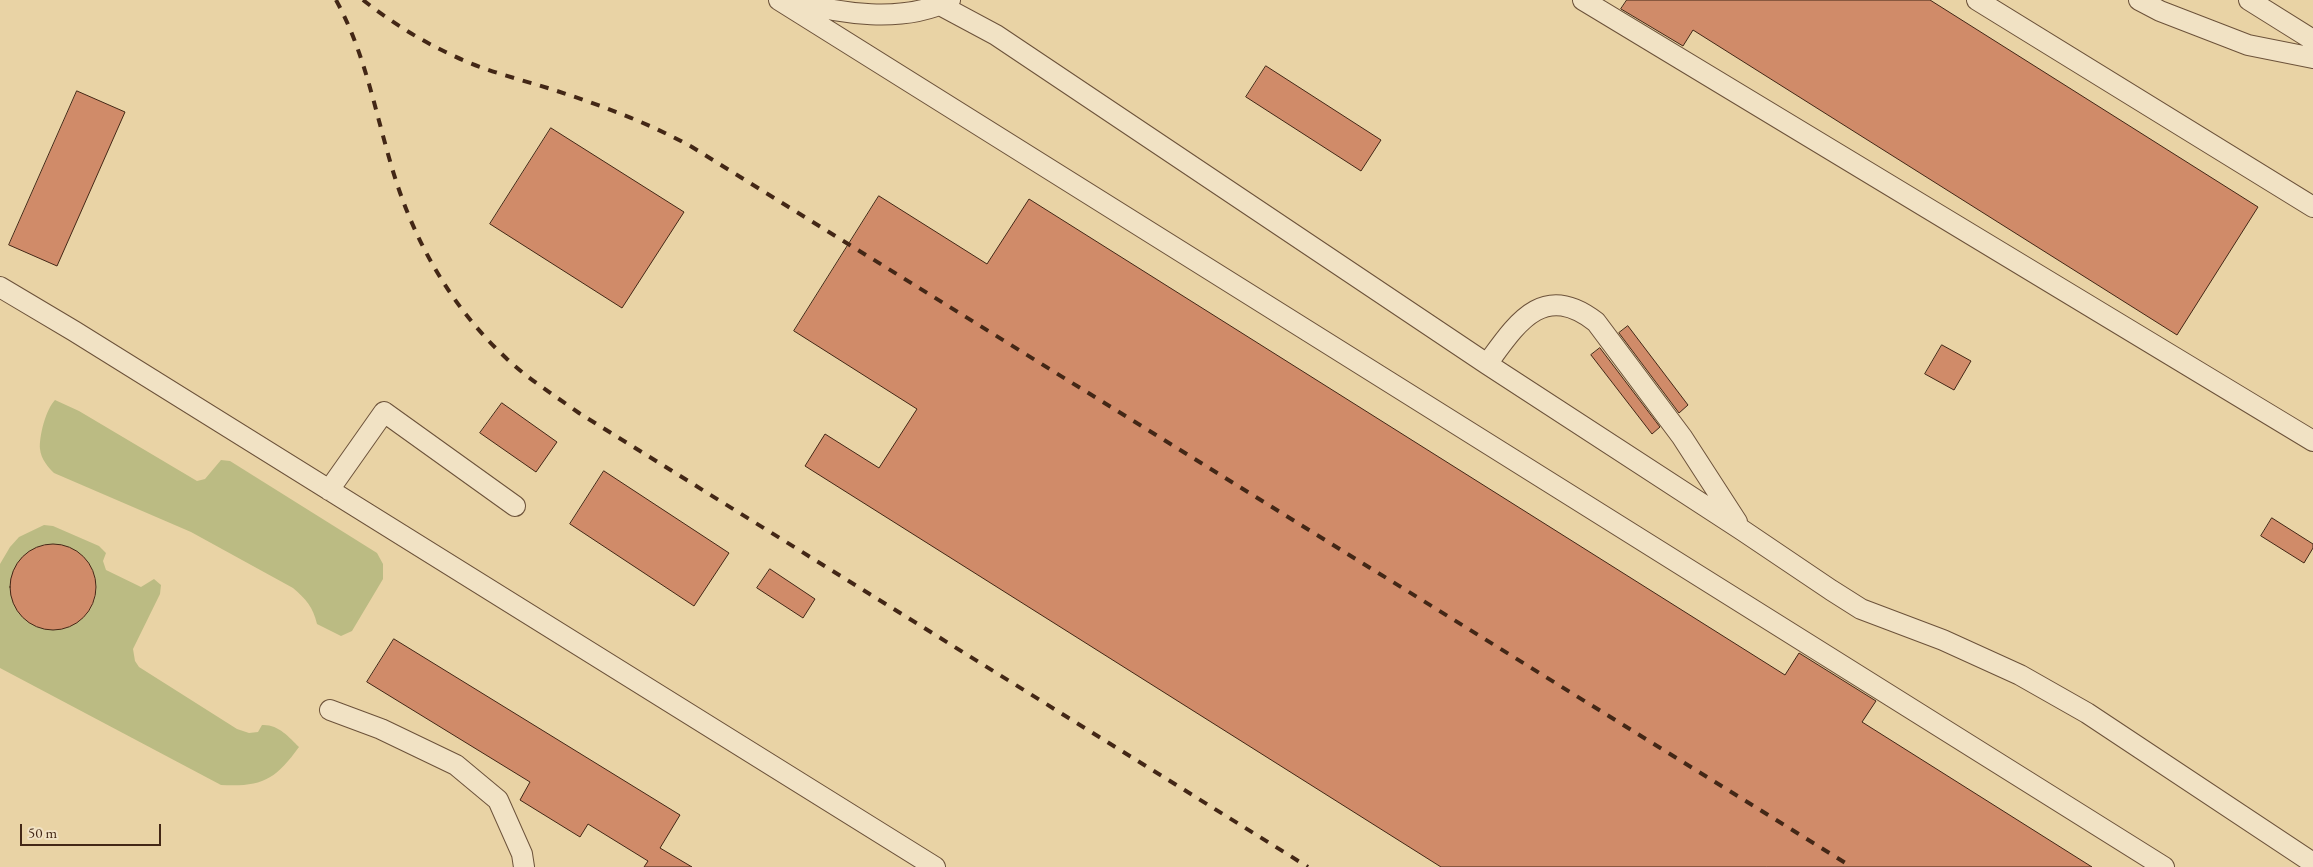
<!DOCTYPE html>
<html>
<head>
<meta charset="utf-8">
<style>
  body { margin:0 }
  #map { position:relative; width:2313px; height:867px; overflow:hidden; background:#e9d3a5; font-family:"EB Garamond",serif }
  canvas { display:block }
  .scale { position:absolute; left:20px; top:824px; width:141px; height:22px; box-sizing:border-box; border:2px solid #432716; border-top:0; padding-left:6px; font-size:15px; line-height:18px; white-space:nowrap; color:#432716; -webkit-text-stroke:4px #f1e2c4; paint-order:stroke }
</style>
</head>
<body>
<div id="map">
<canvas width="2313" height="867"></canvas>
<div class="scale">50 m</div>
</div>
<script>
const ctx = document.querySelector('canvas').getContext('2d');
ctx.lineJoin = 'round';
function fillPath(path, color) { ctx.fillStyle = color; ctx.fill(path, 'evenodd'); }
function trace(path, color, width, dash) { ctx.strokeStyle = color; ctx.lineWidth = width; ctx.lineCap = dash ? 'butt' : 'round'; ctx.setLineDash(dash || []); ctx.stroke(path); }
fillPath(new Path2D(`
  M55 400 79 411 197 481 205 479 221 460 230 461 377 553 383 564V579L352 631 341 636 317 624C313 607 306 599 293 588L191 532 54 473C48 467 41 459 40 449 39 436 46 409 55 400Z
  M44 525 53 526 99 546 106 553 103 561 106 570 141 587 154 579 161 585 160 594 133 649 135 661 139 667 237 729 249 733 258 732 262 725C278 724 289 737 299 747 275 780 262 787 221 785L0 668V564L10 547 19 537ZM45 544C106 541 115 618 60 629 48 632 35 627 25 619 0 593 13 556 45 544Z`), '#bbbb83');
const building = new Path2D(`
  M1627 0H1930L2258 207 2177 335 1693 30 1683 46 1621 9Z
  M1266 66 1381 140 1361 171 1246 97Z
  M77 91 125 112 57 266 9 245Z
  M551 128 684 212 622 308 490 224Z
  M879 196 987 264 1029 199 1785 675 1799 653 1876 701 1862 722 2092 867H1441L805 466 825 434 879 468 917 409 794 331Z
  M1628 326 1688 405 1679 413 1619 333Z
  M1942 345 1971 361 1954 390 1925 374Z
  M1600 348 1660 427 1652 434 1591 355Z
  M502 403 557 442 536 472 480 433Z
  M604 471 729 553 694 606 570 524Z
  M2272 518 2313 544V548L2304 563 2261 536Z
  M10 587a43 43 0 1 1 86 0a43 43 0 1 1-86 0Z
  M770 569 815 599 803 618 757 588Z
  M394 639 680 815 660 848 692 867H644L648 861 588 824 580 837 520 800 530 782 367 682Z`);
fillPath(building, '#d08b69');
trace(building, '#432716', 1);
const minor = new Path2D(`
  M779 0 2164 867
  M791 0C839 14 903 24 950 0
  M1583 0 2313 441
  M1977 0 2313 207
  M2139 0 2160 11 2248 45 2313 58
  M2249 0 2313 40
  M940 5 996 35 1487 364 1742 530 1831 590 1861 609 1943 640 2020 675 2087 713 2313 863
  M0 287 74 331 935 867
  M1487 364C1517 323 1543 281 1596 322L1682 437 1737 522
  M329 490 384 412 515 506
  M330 710 381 729 456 765 498 800 522 854 524 867`);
trace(minor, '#6c523a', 22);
trace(minor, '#f1e2c4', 20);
trace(new Path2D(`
  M336 0C364 51 374 106 390 161 411 236 449 305 506 358 528 379 554 395 579 413L1308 867
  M363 0C391 22 421 41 454 56 485 71 519 79 551 89 600 105 647 122 692 147L1852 867`), '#432716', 4, [9, 9]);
</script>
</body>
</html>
